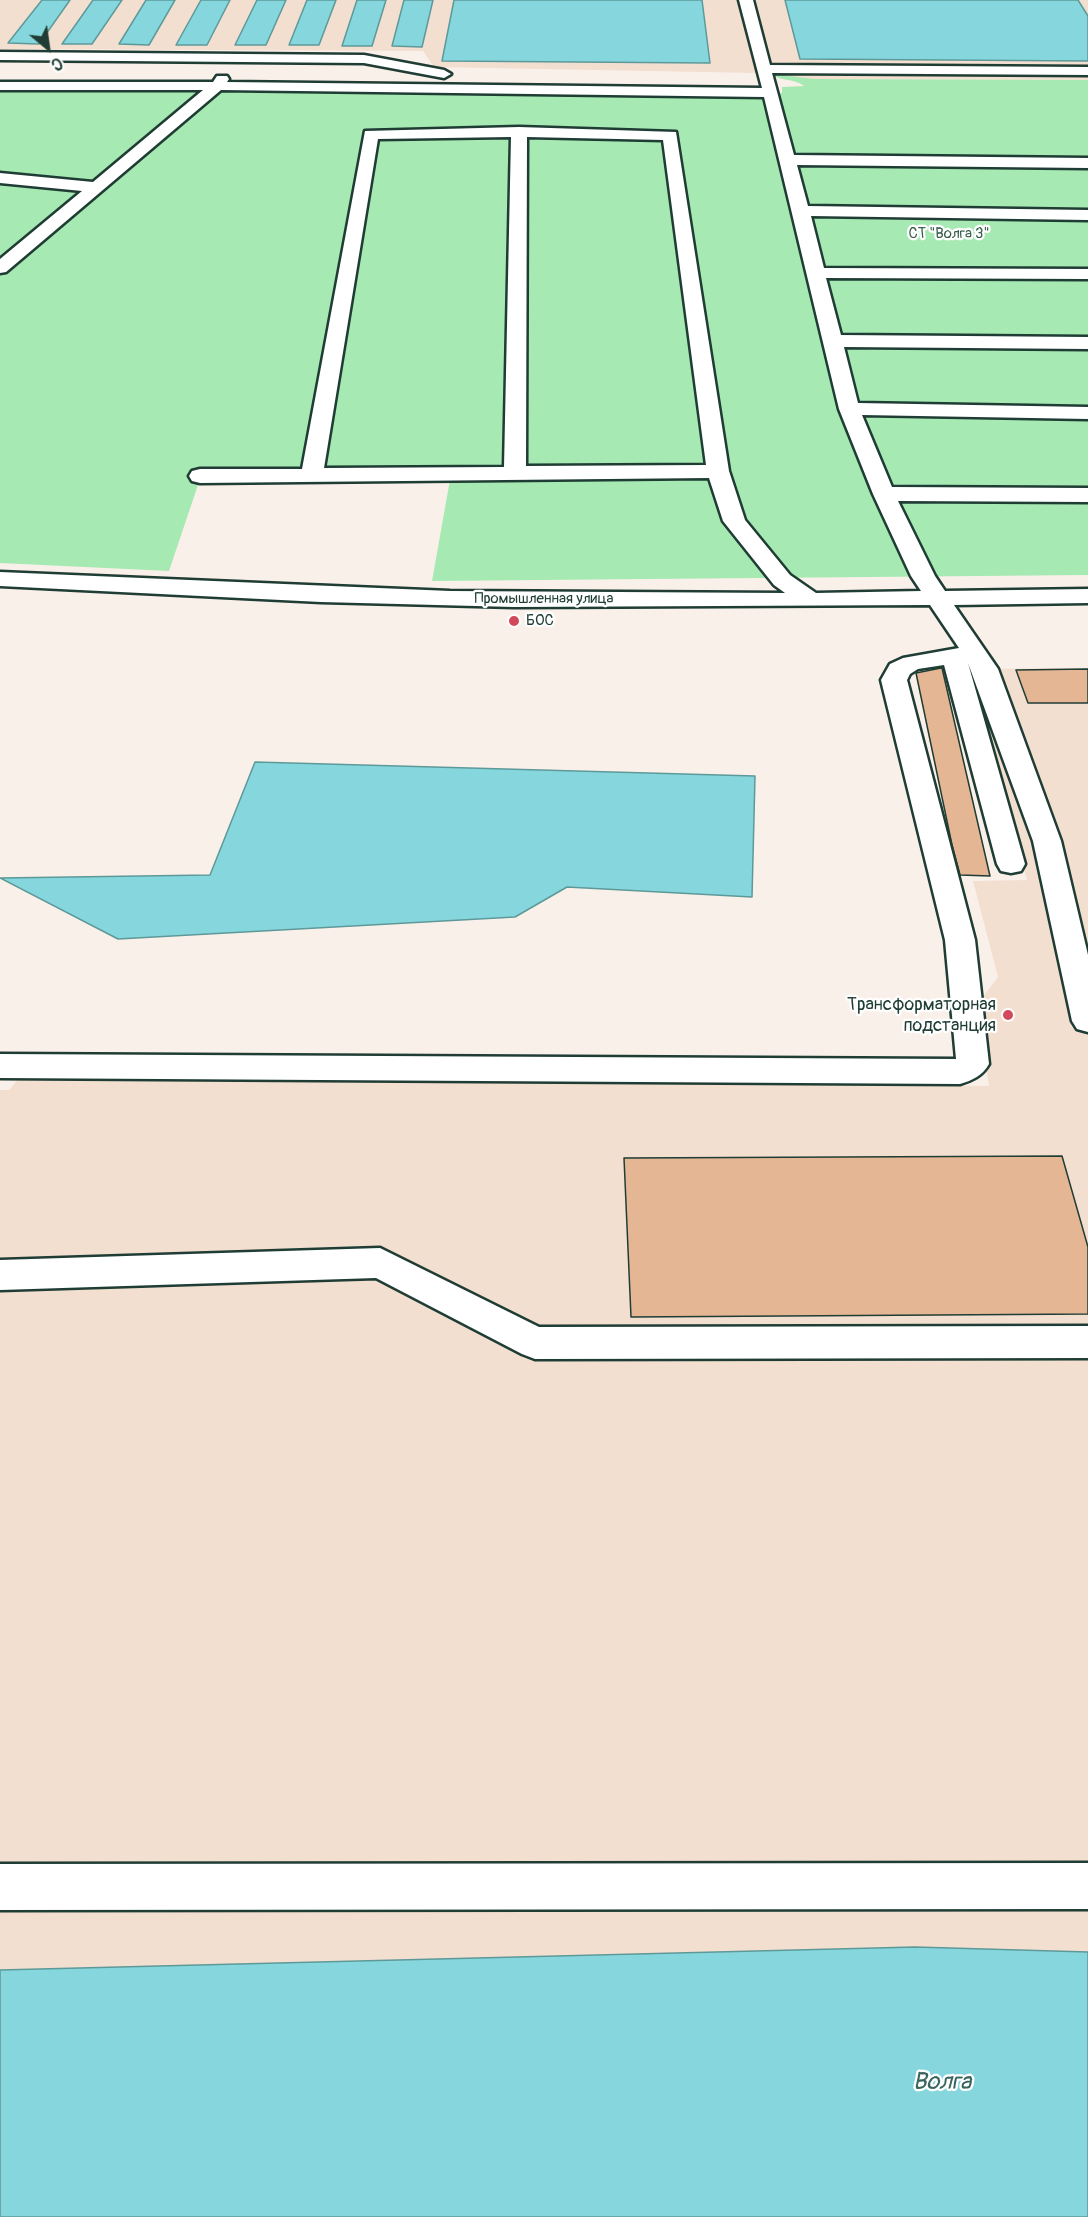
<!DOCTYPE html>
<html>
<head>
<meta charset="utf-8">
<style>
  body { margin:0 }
  #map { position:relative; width:1088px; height:2217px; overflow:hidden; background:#faf0ea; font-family:Pangolin,sans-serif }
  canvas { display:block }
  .north { position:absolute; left:18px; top:18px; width:60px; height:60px; -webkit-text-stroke:4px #fff; paint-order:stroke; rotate:151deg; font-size:16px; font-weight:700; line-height:24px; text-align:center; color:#1f3d34 }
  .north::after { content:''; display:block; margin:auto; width:21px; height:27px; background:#1f3d34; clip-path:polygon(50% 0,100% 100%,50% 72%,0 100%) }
</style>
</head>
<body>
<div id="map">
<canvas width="1088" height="2217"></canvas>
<div class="north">С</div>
</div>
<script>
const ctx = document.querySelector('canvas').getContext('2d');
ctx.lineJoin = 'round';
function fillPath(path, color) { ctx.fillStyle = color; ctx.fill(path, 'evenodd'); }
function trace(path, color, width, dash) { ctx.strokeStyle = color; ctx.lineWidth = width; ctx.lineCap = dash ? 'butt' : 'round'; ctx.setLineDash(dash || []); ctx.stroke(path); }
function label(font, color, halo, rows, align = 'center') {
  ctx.font = font + ' Pangolin,sans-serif'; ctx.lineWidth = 4.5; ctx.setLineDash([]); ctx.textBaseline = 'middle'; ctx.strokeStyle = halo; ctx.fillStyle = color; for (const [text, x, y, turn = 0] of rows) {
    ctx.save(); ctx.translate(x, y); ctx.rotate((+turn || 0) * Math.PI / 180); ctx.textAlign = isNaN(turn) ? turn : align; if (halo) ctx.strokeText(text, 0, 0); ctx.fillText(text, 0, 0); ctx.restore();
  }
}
fillPath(new Path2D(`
  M0 0H1088V80L815 79 755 73 434 67 423 51 0 49Z
  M1088 668V1976L0 1971V1090H9L19 1078 989 1086 976 1006 998 977 973 881 1027 880 969 669Z`), '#f3dfd0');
fillPath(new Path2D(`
  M771 74 815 79 1088 80V575L432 581 451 474 201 476 169 571 0 563V86L769 93H782V87L804 86C794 78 782 82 771 74Z`), '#a6e9b3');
const water = new Path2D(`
  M42 0H70L39 44 8 43Z
  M93 0H122L92 44H62Z
  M146 0H175L149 45 119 44Z
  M201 0H230L207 45H176Z
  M257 0H286L266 45H235Z
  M307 0H336L319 45H289Z
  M357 0H386L372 46H342Z
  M404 0H433L422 47 392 46Z
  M454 0H702L710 63 442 61Z
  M785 0H1078L1088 16V61L800 59Z
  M255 762 755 776 752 897 567 887 515 917 118 939 0 878 210 875Z
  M915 1947 1088 1952V2217H0V1970Z`);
fillPath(water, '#86d7dd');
trace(water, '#5d9999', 1.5);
const building = new Path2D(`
  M941 668H942L990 876 960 875 952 845 916 673Z
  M1088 669V703H1028L1016 670Z
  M1062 1156 1088 1247V1314L631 1317 624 1158Z`);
fillPath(building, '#e4b694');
trace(building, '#1f3d34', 1.5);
const minor = new Path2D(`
  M739 0H753L770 65 1088 67V75L772 73 794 155 1088 158V168L797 165 808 206 1088 210V220L811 216 824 268 1088 269V279L826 278 841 335 1088 337V349L844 347 858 403 1088 407V419L862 415 892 487 1088 488V502L898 501 935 576 945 591 1088 589V603L954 605 998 669 1061 841 1088 955V1032L1077 1029 1072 1021 1033 841 968 663 1025 864 1021 871 1011 873 1001 871 997 864 944 665 918 669 910 674 907 680 975 940 989 1064C982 1076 973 1080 960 1084L0 1078V1054L956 1059 945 940 881 680 890 664 903 658 959 648 930 605 514 607 321 602 0 586V572L450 591 785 593 774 585 723 521 709 478 200 483 192 481 189 476 192 471 200 469H302L365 131 519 127 676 132 729 471 745 520 790 575 816 593 921 591 911 576 873 494 839 409 764 97 221 90 6 272 0 273V259L82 191 0 183V173L93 182 203 90H0V82H213L217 76H227L229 79 227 82 762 88ZM511 137 504 467 324 468 378 139ZM527 137 663 140 706 465 526 466Z
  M0 52 364 55 444 70 451 74 444 78 364 63 0 60Z
  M380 1248 539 1327 1088 1326V1358L535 1359 522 1354 376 1278 0 1290V1260Z
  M1088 1863V1909L0 1910V1864Z`);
trace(minor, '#1f3d34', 5);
fillPath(minor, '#fff');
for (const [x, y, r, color] of [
  [514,621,6,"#d1495b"],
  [1008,1015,6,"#d1495b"]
]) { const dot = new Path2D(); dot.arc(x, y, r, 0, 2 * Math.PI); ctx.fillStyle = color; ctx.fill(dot); trace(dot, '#fff', 2); }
label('15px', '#3a5f4d', '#fff', [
  ["СТ \"Волга 3\"",949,234]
]);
label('15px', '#1f3d34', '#fff', [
  ["Промышленная улица",544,599]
]);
label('15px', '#1f3d34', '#fff', [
  ["БОС",526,621]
], 'left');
label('18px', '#1f3d34', '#fff', [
  ["Трансформаторная",996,1005],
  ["подстанция",996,1026]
], 'right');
label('italic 24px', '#39645e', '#fff', [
  ["Волга",942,2083]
]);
</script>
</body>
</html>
